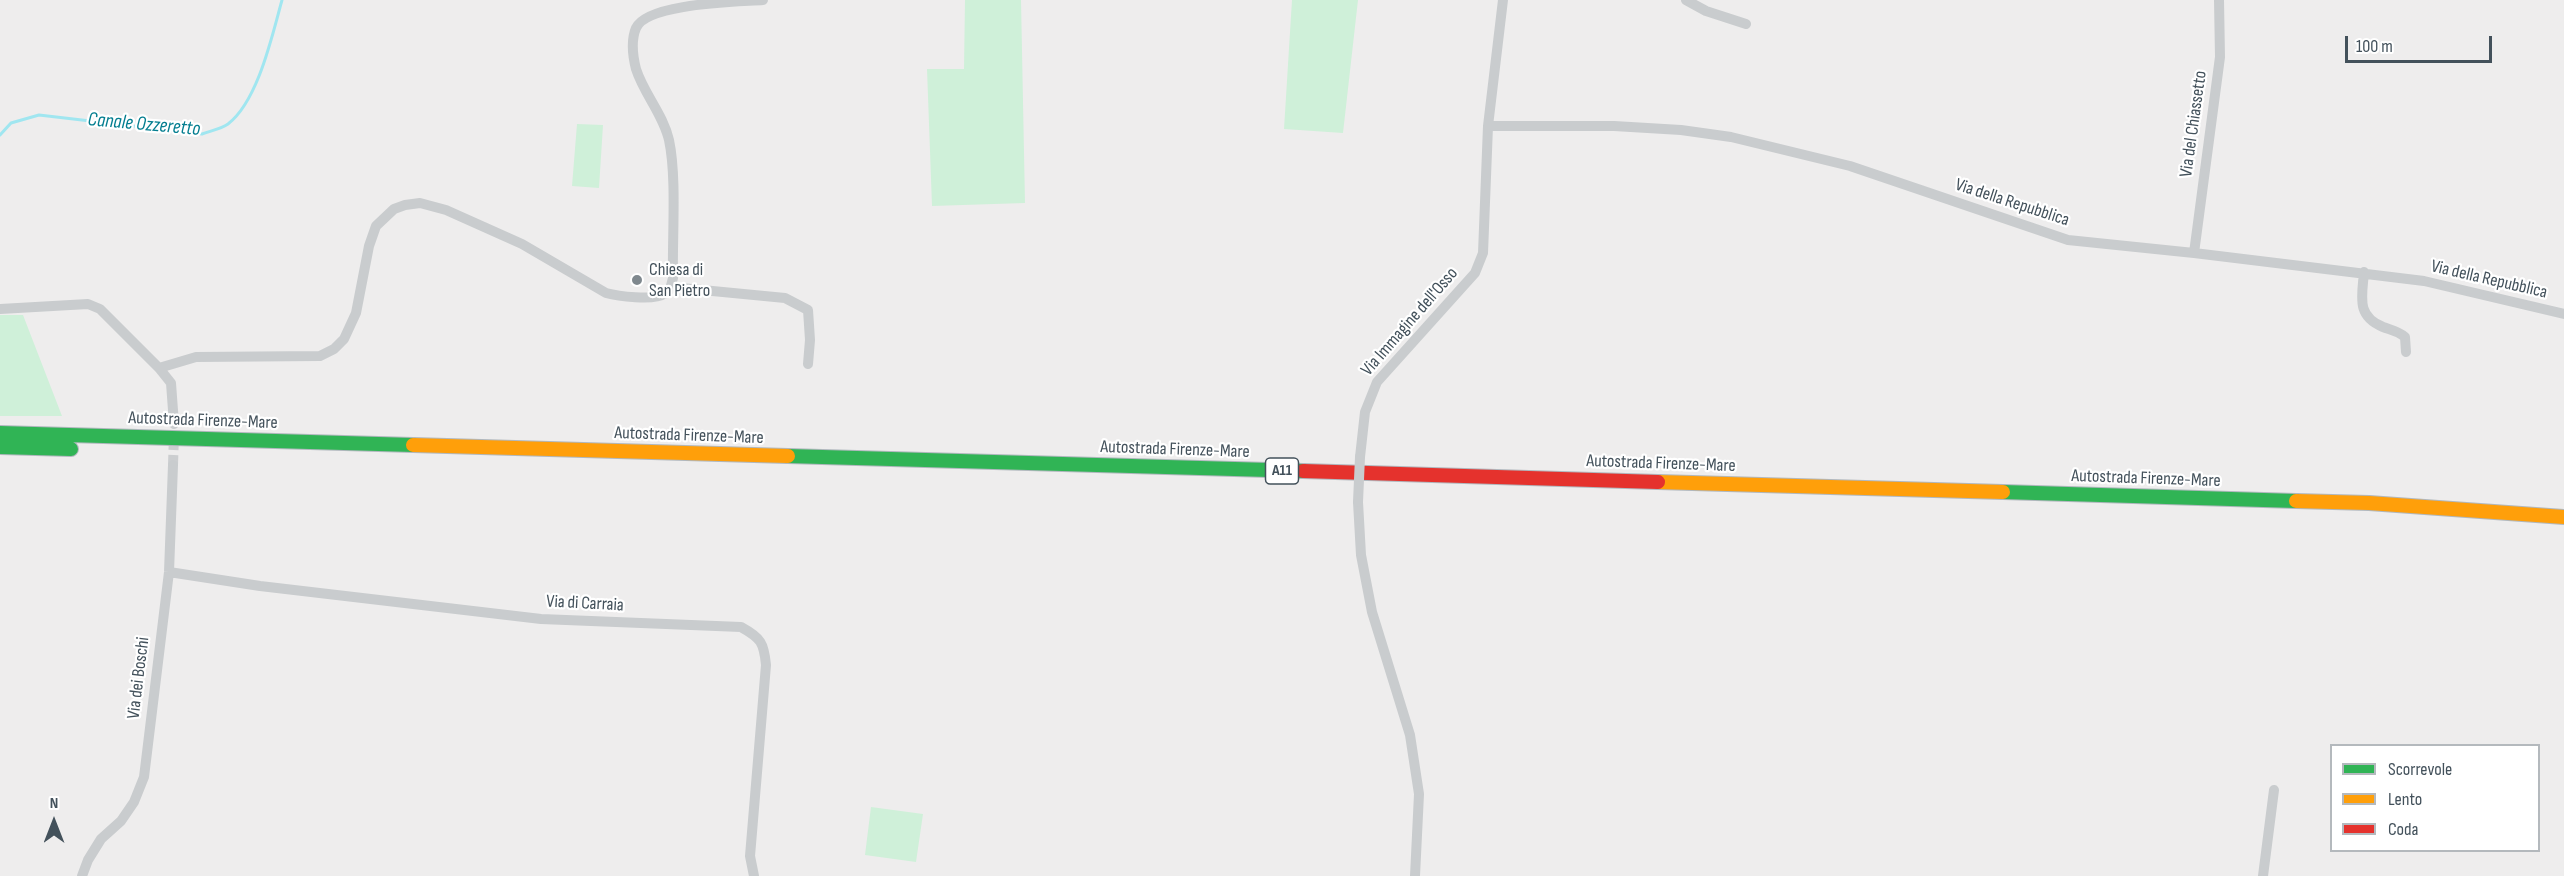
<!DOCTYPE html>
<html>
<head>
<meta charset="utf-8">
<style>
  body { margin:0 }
  #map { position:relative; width:2564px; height:876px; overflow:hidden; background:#eeeded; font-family:"Sofia Sans Condensed",sans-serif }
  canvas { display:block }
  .legend { position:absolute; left:2330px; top:744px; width:210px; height:108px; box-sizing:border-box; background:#fff; border:2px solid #b4b9bd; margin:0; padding:8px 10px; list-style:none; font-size:18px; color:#43515b }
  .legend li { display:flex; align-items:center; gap:12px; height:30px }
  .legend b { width:30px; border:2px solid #b4b9bd }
  .north { position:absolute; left:24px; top:792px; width:60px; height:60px; -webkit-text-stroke:4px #fff; paint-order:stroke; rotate:0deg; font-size:16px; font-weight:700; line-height:24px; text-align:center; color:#43515b }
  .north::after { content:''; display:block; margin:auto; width:21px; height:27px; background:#43515b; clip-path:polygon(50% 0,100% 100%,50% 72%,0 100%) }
  .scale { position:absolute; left:2345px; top:36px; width:147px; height:27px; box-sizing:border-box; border:3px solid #43515b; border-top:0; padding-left:8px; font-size:18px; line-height:21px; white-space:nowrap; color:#43515b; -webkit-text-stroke:4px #fff; paint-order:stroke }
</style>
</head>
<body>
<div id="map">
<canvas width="2564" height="876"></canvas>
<ul class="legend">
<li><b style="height:8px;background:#30b455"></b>Scorrevole</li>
<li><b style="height:8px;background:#ff9f0a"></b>Lento</li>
<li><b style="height:8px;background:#e5322d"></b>Coda</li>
</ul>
<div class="north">N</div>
<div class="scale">100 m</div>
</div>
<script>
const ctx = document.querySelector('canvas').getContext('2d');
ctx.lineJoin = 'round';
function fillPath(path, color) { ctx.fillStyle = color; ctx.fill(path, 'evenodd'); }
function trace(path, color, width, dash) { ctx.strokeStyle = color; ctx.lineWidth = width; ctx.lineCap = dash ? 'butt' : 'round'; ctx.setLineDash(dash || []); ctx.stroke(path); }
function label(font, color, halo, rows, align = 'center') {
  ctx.font = font + ' "Sofia Sans Condensed",sans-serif'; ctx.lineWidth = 4.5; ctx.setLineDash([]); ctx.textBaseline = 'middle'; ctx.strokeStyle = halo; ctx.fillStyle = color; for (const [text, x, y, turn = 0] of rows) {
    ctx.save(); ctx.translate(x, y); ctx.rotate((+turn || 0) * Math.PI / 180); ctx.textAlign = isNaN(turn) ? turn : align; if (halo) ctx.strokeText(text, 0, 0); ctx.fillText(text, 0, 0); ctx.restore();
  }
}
fillPath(new Path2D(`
  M965 0H1021L1025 203 932 206 927 69H964Z
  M1292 0H1358L1343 133 1284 129Z
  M577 124 603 125 599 188 572 186Z
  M0 315H23L62 416H0Z
  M871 807 923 814 916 862 865 855Z`), '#cff0d9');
trace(new Path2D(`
  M0 135 11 123 39 115 202 134C210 131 221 129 228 124 258 101 272 36 282 0`), '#a0e6f0', 3);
trace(new Path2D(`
  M173 465 174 435`), '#ccced0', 10, [10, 5]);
const fast = new Path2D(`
  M0 433 413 445
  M0 447 71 449
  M788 456 1303 471
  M2003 492 2296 501`);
const slow = new Path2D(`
  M413 445 788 456
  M1658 482 2003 492
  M2296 501 2369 503 2564 517`);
const jam = new Path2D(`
  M1303 471 1658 482`);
trace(fast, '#b1b8be', 16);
trace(slow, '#b1b8be', 16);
trace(jam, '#b1b8be', 16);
trace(new Path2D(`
  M1686 0 1706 11 1746 24
  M1488 126H1614L1681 130 1731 137 1850 166 2068 240 2194 253 2424 281 2564 314
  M2194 253 2220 57 2219 0
  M2364 272C2362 297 2356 316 2383 327 2391 330 2398 331 2405 337L2406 352
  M671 287 785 298 808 310 810 340 808 364
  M0 309 88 304 100 309 159 368 171 383 174 424
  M159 368 196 357 320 356 334 349 344 339 356 313 369 246 376 226 394 209 405 205 420 203 446 210 522 244 606 293C617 296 654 301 664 294 671 291 671 285 673 278 672 237 677 178 669 140 663 114 644 94 636 69 633 57 631 40 636 28 647 3 738 2 763 0
  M1360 457 1365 412 1377 382 1475 273 1483 253 1488 126 1503 0
  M1358 502 1361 555 1372 612 1410 735 1419 794 1415 876
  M169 572 260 586 541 619 741 627C761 638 764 643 766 665L750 856 754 876
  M82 876 88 860 101 839 121 821 134 802 144 777 169 572 173 465
  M2263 876 2274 790`), '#c9ccce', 10);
trace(fast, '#30b455', 14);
trace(slow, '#ff9f0a', 14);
trace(jam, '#e5322d', 14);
trace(new Path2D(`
  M1358 502 1360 457`), '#c9ccce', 10);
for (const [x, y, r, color] of [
  [637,280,6,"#7f888e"]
]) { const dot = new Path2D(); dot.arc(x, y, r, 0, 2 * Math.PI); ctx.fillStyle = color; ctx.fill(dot); trace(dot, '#fff', 2); }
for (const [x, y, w] of [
  [1282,471,33]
]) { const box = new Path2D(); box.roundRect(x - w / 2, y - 13, w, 26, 4.5); ctx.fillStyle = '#fff'; ctx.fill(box); trace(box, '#43515b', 1.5); }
label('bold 16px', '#43515b', null, [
  ["A11",1282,471]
]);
label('18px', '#43515b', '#fff', [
  ["Via del Chiassetto",2194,124,-82],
  ["Via della Repubblica",2012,203,18],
  ["Via della Repubblica",2489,280,13],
  ["Via Immagine dell'Osso",1410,322,-49],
  ["Autostrada Firenze-Mare",203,421,2],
  ["Autostrada Firenze-Mare",689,436,2],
  ["Autostrada Firenze-Mare",1175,450,2],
  ["Autostrada Firenze-Mare",1661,464,2],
  ["Autostrada Firenze-Mare",2146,479,2],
  ["Via di Carraia",585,604,3],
  ["Via dei Boschi",139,678,-83]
]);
label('18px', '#43515b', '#fff', [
  ["Chiesa di",649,270],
  ["San Pietro",649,291]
], 'left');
label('italic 20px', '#047e90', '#fff', [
  ["Canale Ozzeretto",144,125,5]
]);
</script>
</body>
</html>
